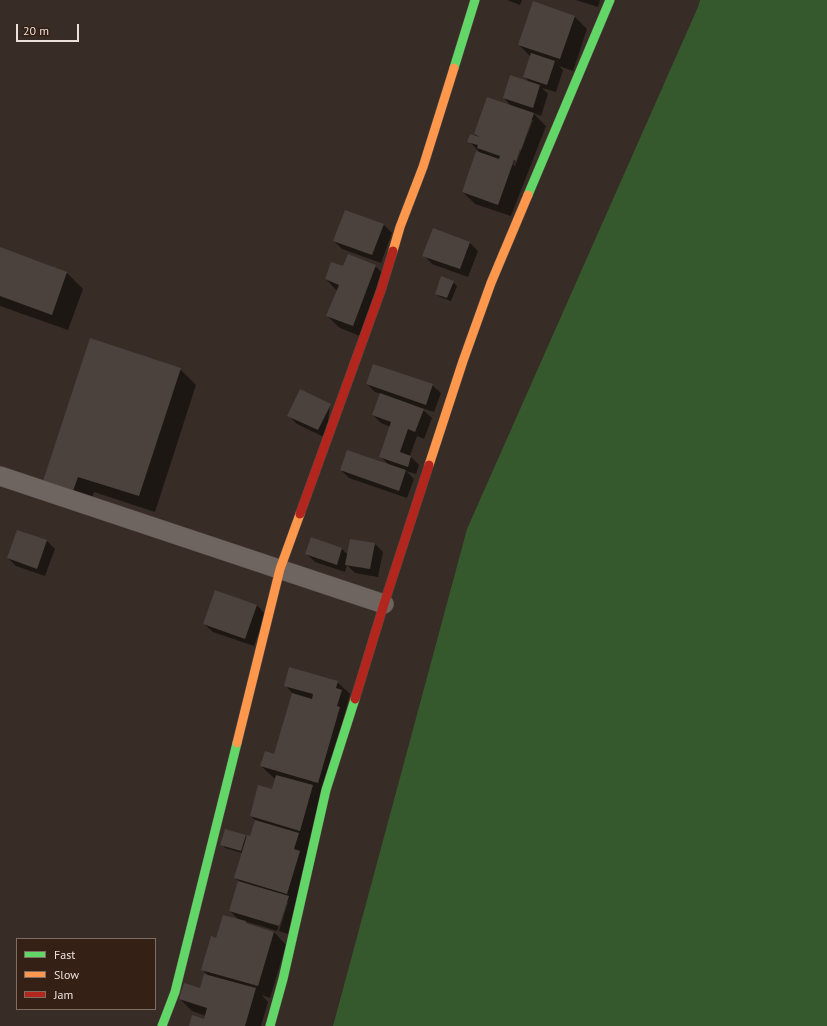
<!DOCTYPE html>
<html>
<head>
<meta charset="utf-8">
<style>
  body { margin:0 }
  #map { position:relative; width:827px; height:1026px; overflow:hidden; background:#372c26; font-family:"PT Sans",sans-serif }
  canvas { display:block }
  .legend { position:absolute; left:16px; top:938px; width:140px; height:72px; box-sizing:border-box; background:#342015; border:1px solid #7e6d63; margin:0; padding:5px 7px; list-style:none; font-size:12px; color:#ede0d9 }
  .legend li { display:flex; align-items:center; gap:8px; height:20px }
  .legend b { width:20px; border:1px solid #7e6d63 }
  .scale { position:absolute; left:16px; top:24px; width:63px; height:18px; box-sizing:border-box; border:2px solid #ede0d9; border-top:0; padding-left:5px; font-size:12px; line-height:14px; white-space:nowrap; color:#ede0d9; -webkit-text-stroke:3px #342015; paint-order:stroke }
</style>
</head>
<body>
<div id="map">
<canvas width="827" height="1026"></canvas>
<ul class="legend">
<li><b style="height:5px;background:#63d668"></b>Fast</li>
<li><b style="height:5px;background:#ff974d"></b>Slow</li>
<li><b style="height:5px;background:#b3261e"></b>Jam</li>
</ul>
<div class="scale">20 m</div>
</div>
<script>
const ctx = document.querySelector('canvas').getContext('2d');
ctx.lineJoin = 'round';
function fillPath(path, color) { ctx.fillStyle = color; ctx.fill(path, 'evenodd'); }
function trace(path, color, width, dash) { ctx.strokeStyle = color; ctx.lineWidth = width; ctx.lineCap = dash ? 'butt' : 'round'; ctx.setLineDash(dash || []); ctx.stroke(path); }
fillPath(new Path2D(`
  M700 0H827V1026H333L467 529 698 7Z`), '#35582c');
fillPath(new Path2D(`
  M507 0H522L520 5Z
  M576 0H600L598 7Z
  M575 17 587 29 573 71 559 66 563 70 556 92 542 88 548 94 541 116 533 113 546 126 511 216 475 204 463 192 482 155 469 141 474 136 488 98 512 107 504 98 530 83 525 77 531 57 519 45ZM531 120H533L515 166 513 165Z
  M384 225 392 233 381 263 342 249 334 241Z
  M434 229 470 243 478 251 468 277 432 264 424 255Z
  M0 248 67 273 83 289 68 330 0 306Z
  M375 266 388 278 365 338 340 328 327 316 337 291 326 279 343 267Z
  M453 282 457 286 451 301 440 297 436 293Z
  M180 369 196 385 155 512 94 492 89 507 44 481Z
  M367 384 432 385 441 393 434 412 421 408 432 418 424 439 417 436 410 456 419 465 416 474 406 471 414 479 407 498 349 478 341 470 389 465 381 457 391 427 381 423 373 415 381 394 375 392Z
  M330 405 326 438 297 424 288 415Z
  M18 531 47 541 55 549 45 576 16 566 8 558Z
  M375 544 383 552 378 577 355 573 347 565 345 572 315 562 307 554 342 549 348 555Z
  M257 605 265 614 254 646 213 632 204 624Z
  M337 682 350 694 288 934 279 931 288 902H286L277 931 244 921 249 925 274 932 286 945 270 998 262 995 268 1002 261 1026H190L205 1020 206 1016 192 1011 180 999 201 989 209 976 202 969 217 939 240 921 230 911 239 881 235 878 242 853 225 848 222 844 246 836 247 837H251L256 821 251 816 272 791 276 779 274 778 261 766 275 755 293 694 285 685Z`), '#0007');
fillPath(new Path2D(`
  M533 1 575 16 560 59 518 45Z
  M531 53 555 61 547 85 523 77Z
  M510 75 540 85 533 108 503 98Z
  M487 97 534 113 521 150 520 149 516 161 514 160 498 205 462 192 476 151 499 159 500 156 477 148 478 145 467 142 470 134 480 137 474 134Z
  M345 210 384 224 372 255 333 241Z
  M433 228 470 242 460 269 422 256Z
  M0 247 67 272 52 315 0 296Z
  M348 254 376 265 353 326 326 316 339 285 325 279 331 262 343 266Z
  M441 276 454 281 447 298 435 294Z
  M90 338 181 368 139 496 78 477 73 491 43 481Z
  M373 364 433 384 426 405 366 384Z
  M300 389 331 404 318 430 287 416Z
  M380 393 424 409 415 432 408 429 400 452 411 456 408 467 379 457 391 422 372 415Z
  M347 450 406 470 399 491 340 470Z
  M17 530 47 540 37 569 7 558Z
  M311 537 342 548 337 565 305 554Z
  M350 539 375 543 370 569 345 565Z
  M215 590 257 605 245 639 203 624Z
  M289 667 338 681 336 688 342 690 337 706 340 707 318 783 260 766 265 751 274 754 292 693 312 699 313 694 284 686Z
  M276 775 313 785 300 831 250 816 258 785 272 789Z
  M255 820 299 833 294 849 300 851 287 894 234 878 247 835 250 836Z
  M225 829 246 835 241 851 220 845Z
  M238 881 289 896 279 926 229 911Z
  M223 915 246 921V923L274 932 258 986 201 970 211 936 216 938Z
  M204 974 256 988 245 1026H189L192 1015 204 1019 207 1008 179 999 184 983 200 988Z`), '#4b423d');
const street = new Path2D(`
  M0 476 384 604`);
const fast = new Path2D(`
  M454 68 475 0
  M528 195 610 0
  M162 1026 175 992 237 743
  M270 1026 283 979 326 790 355 699`);
const slow = new Path2D(`
  M393 251 400 227 423 167 454 68
  M429 465 463 361 491 283 528 195
  M237 743 280 569 300 514`);
const jam = new Path2D(`
  M300 514 381 290 393 251
  M355 699 384 604 429 465`);
trace(street, '#534944', 20);
trace(fast, '#534944', 10);
trace(slow, '#534944', 10);
trace(jam, '#534944', 10);
trace(street, '#6e6560', 19);
trace(fast, '#63d668', 9);
trace(slow, '#ff974d', 9);
trace(jam, '#b3261e', 9);
</script>
</body>
</html>
